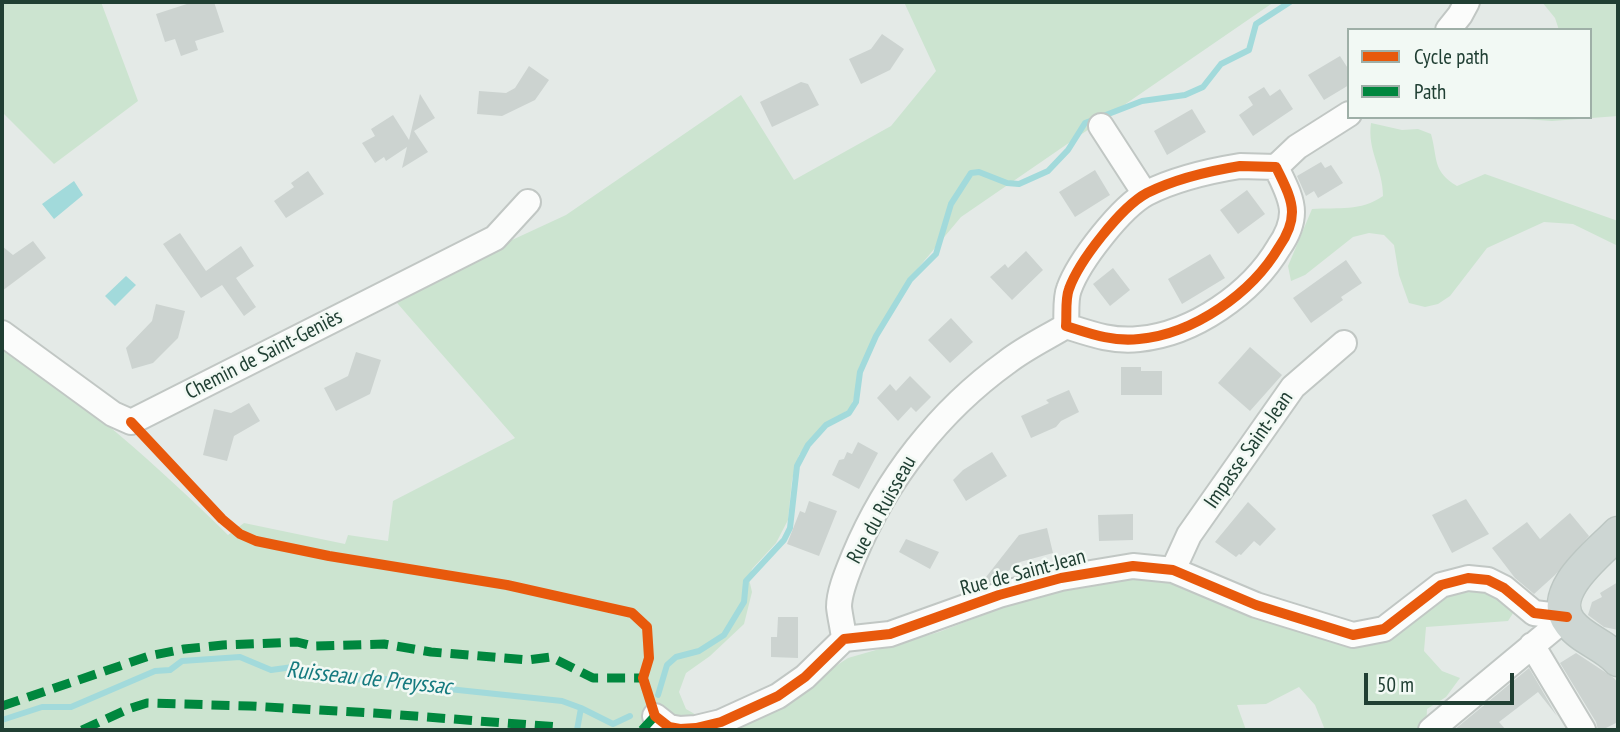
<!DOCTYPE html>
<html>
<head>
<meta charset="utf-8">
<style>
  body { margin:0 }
  #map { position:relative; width:1620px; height:732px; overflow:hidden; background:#e4eae7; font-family:"PT Sans Narrow",sans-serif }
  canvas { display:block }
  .frame { position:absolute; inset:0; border:4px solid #203f33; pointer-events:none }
  .legend { position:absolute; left:1347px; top:28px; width:245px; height:91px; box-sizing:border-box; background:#f2f9f4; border:2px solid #9eafa7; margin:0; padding:9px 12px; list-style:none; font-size:21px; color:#203f33 }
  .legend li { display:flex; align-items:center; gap:14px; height:35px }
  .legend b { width:35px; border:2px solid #9eafa7 }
  .scale { position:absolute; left:1364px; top:673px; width:150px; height:32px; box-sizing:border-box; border:4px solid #203f33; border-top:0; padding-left:9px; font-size:21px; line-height:24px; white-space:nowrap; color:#203f33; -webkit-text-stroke:5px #f2f9f4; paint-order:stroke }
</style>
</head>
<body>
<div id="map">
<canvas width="1620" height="732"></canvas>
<div class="frame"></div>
<ul class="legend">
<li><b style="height:9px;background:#e8590c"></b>Cycle path</li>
<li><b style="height:9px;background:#00873e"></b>Path</li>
</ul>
<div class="scale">50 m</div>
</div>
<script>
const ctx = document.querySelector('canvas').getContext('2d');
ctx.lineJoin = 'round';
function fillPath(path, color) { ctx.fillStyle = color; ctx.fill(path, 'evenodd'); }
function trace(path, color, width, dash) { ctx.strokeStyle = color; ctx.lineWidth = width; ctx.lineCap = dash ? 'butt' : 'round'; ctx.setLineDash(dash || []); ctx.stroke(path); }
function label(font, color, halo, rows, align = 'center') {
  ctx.font = font + ' "PT Sans Narrow",sans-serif'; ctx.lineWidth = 5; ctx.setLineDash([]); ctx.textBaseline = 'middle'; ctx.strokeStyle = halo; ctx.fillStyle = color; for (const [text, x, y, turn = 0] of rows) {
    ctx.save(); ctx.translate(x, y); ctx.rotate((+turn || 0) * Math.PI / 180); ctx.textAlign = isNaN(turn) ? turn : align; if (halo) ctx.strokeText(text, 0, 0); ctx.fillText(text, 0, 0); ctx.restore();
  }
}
fillPath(new Path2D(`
  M2 2H101L138 101 54 164 2 112Z
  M904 2H1274L961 217 909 279 885 318 859 367 855 395 850 409 821 427 799 455 792 480 788 520 776 543 752 569 749 579 752 592 744 624 710 656 686 673 679 692 686 709 705 720 707 730H2V344C83 400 158 466 228 535L244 523 345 544 348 535 388 541 393 501 515 438 391 296 566 215 741 95 794 180 891 126 936 71Z
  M1542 2H1618V116L1552 121 1497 117H1590V30H1559L1555 18Z
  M1371 123 1402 130 1418 129 1431 134C1438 159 1432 171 1457 186L1485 174 1618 221V246L1573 224 1544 222 1487 248 1450 296 1438 304 1425 307 1409 303 1399 275 1394 245 1384 235 1369 233 1353 237 1305 275 1291 281 1288 266 1312 209C1339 207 1360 212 1383 196 1383 168 1367 151 1371 123Z
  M1161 573 1387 638 1437 595 1481 591 1517 607 1508 621 1426 627 1424 651 1442 671 1460 678 1446 697 1427 709 1426 730H1325L1315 705 1299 687 1266 704 1237 705 1246 730H710L764 713 848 658 939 632 1032 596 1094 578Z`), '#cce4d0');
fillPath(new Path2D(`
  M74 181 83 195 54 219 42 204Z
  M126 276 136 285 115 306 105 296Z`), '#a2dadb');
trace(new Path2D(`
  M658 695 667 665 676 657 699 651 724 635 744 602 746 581 784 540 790 528 797 466 808 445 826 425 849 413 856 402 860 372 876 336 910 280 936 254 951 204 971 173 979 172 1007 183 1019 184 1048 171 1068 150 1085 123 1142 101 1185 95 1203 87 1221 64 1249 50 1256 24 1290 2
  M2 720 42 707H71L155 671 170 670 182 661 240 657 271 670 293 667 334 680 394 679 411 685 562 701 581 708
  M577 730 581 708 613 724 630 716`), '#a2dadb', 6);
fillPath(new Path2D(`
  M193 2H214L224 32 195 41 198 50 181 56 175 39 165 42 156 14Z
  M882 34 904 49 890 70 861 84 849 59 871 49Z
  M1340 56 1349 70V85L1324 100 1308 75Z
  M529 66 549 80 535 100 502 116 477 114 479 91 506 93 515 88Z
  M801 82 808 84 819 105 772 127 760 102Z
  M1264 87 1270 96 1280 89 1293 109 1253 136 1239 115 1253 105 1248 97Z
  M420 94 435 118 414 131 428 152 402 168 407 147 386 161 384 157 375 163 362 143 375 136 371 129 393 115 409 140Z
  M1192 109 1206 132 1167 155 1154 131Z
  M1321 162 1325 168 1331 165 1343 183 1318 198 1314 191 1306 196 1297 176Z
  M1095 170 1110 195 1075 217 1059 192Z
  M308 171 324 194 286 218 274 201 294 187 291 183Z
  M1247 190 1265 214 1238 234 1220 210Z
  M180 233 206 271 241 246 254 266 236 278 256 307 244 316 222 285 201 298 163 244Z
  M33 241 46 258 2 291V246L13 255Z
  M1026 251 1043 270 1012 300 990 277 1005 264 1008 268Z
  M1210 254 1225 278 1182 304 1168 279Z
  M1346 260 1362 283 1341 297 1343 300 1311 323 1293 298Z
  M1113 268 1130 290 1110 306 1093 284Z
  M156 304 185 311 178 338 153 363 132 369 126 348 152 321Z
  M951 318 973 342 950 363 928 340Z
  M1250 347 1282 375 1250 411 1218 383Z
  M356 352 381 360 370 394 336 411 324 388 348 376Z
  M1121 367H1141V371H1162V395H1121Z
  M910 376 931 397 916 412 911 407 898 421 877 398 890 384 896 391Z
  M1069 390 1079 412 1061 421 1056 427 1031 438 1021 416 1049 403 1046 400Z
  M249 403 260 421 234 436 227 461 203 455 214 409 231 413Z
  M858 442 878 453 859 489 832 475 839 460 844 459 847 452 852 454Z
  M992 452 1007 476 966 501 953 480 963 470Z
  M1466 499 1489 534 1452 553 1432 515Z
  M809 501 837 511 819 556 787 544 800 511 805 513Z
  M1248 502 1276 529 1260 546 1254 541 1241 555 1239 554 1236 557 1215 542Z
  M1570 513 1589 536 1555 575 1534 594 1515 578 1492 548 1527 522 1540 539Z
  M1133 514V540L1099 541 1098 515Z
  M1047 528 1053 553 1020 562 995 581 979 586 1019 535Z
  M906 539 939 552 930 569 899 552Z
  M1618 582V630L1604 627 1588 615 1592 602 1602 597 1600 593Z
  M778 617H798V658L771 657V637H777Z
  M1576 653 1614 678 1618 683V722L1602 730H1598L1596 722 1560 663Z
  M1529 668 1557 716 1538 692 1499 722 1506 730H1454Z`), '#ccd3d0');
const minor = new Path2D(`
  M1448 30 1460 15 1467 2
  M1101 126 1145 194
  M1240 166 1276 167C1282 180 1292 197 1292 212 1292 225 1286 237 1279 247 1252 293 1194 334 1139 339 1113 342 1091 334 1066 326 1067 315 1065 299 1069 289 1079 261 1121 207 1147 193 1175 179 1209 171 1240 166Z
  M1276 167 1297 147 1349 114
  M2 333 113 414 131 422 495 238 528 202
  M1173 570 1189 535 1293 387 1344 343
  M844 639C843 628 840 617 839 607 839 591 848 571 854 556 886 479 939 411 1007 362 1025 348 1046 338 1066 326
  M1532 645 1583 730
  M655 716 669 727 680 729 696 728 721 722 778 696 805 677 844 639 890 634 999 595 1061 578 1133 566 1173 570 1256 605 1353 635 1384 629 1441 585 1468 578 1488 580 1504 588 1534 613 1567 617
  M1431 730 1567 617`);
const major = new Path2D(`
  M1618 533C1599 553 1546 592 1570 623 1582 639 1605 645 1618 660`);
trace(minor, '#c1c7c4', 28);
trace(major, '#bcc6c2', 35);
trace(minor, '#fbfcfb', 24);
trace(major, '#cdd6d3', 32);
trace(new Path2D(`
  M2 706 149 656 184 649 223 645 297 642 313 646 384 644 431 652 528 660 551 657 593 678H643
  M82 730 128 709 147 703 250 706 374 713 558 727
  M642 730 655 716 654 712`), '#00873e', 9, [18, 9]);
trace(new Path2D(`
  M1240 166 1276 167C1282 180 1292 197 1292 212 1292 225 1286 237 1279 247 1252 293 1194 334 1139 339 1113 342 1091 334 1066 326 1067 315 1065 299 1069 289 1079 261 1121 207 1147 193 1175 179 1209 171 1240 166Z
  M131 422 222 519 240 534 256 541 329 556 507 585 632 613 647 627 649 658 643 678 655 716 669 727 680 729 696 728 721 722 778 696 805 677 844 639 890 634 999 595 1061 578 1133 566 1173 570 1256 605 1353 635 1384 629 1441 585 1468 578 1488 580 1504 588 1534 613 1567 617`), '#e8590c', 10);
label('21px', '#203f33', '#f2f9f4', [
  ["Chemin de Saint-Geniès",264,355,-27],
  ["Impasse Saint-Jean",1249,450,-55],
  ["Rue du Ruisseau",882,510,-61],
  ["Rue de Saint-Jean",1023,573,-15]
]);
label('italic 23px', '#157a7f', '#f2f9f4', [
  ["Ruisseau de Preyssac",369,679,6]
]);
</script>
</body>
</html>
